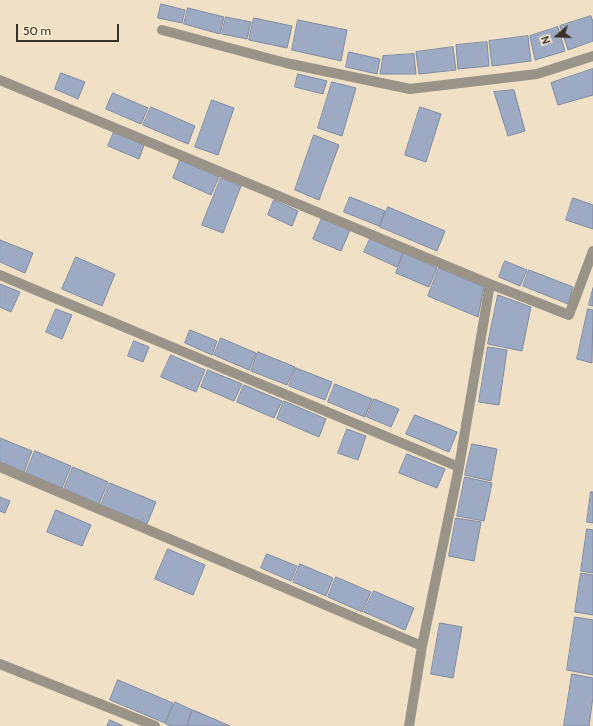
<!DOCTYPE html>
<html>
<head>
<meta charset="utf-8">
<style>
  body { margin:0 }
  #map { position:relative; width:593px; height:726px; overflow:hidden; background:#f0e0c5; font-family:Cabin,sans-serif }
  canvas { display:block }
  .north { position:absolute; left:537px; top:16px; width:40px; height:40px; -webkit-text-stroke:3px #fdedd2; paint-order:stroke; rotate:251deg; font-size:11px; font-weight:700; line-height:16px; text-align:center; color:#373127 }
  .north::after { content:''; display:block; margin:auto; width:14px; height:18px; background:#373127; clip-path:polygon(50% 0,100% 100%,50% 72%,0 100%) }
  .scale { position:absolute; left:16px; top:24px; width:103px; height:18px; box-sizing:border-box; border:2px solid #373127; border-top:0; padding-left:5px; font-size:12px; line-height:14px; white-space:nowrap; color:#373127; -webkit-text-stroke:3px #fdedd2; paint-order:stroke }
</style>
</head>
<body>
<div id="map">
<canvas width="593" height="726"></canvas>
<div class="north">N</div>
<div class="scale">50 m</div>
</div>
<script>
const ctx = document.querySelector('canvas').getContext('2d');
ctx.lineJoin = 'round';
function fillPath(path, color) { ctx.fillStyle = color; ctx.fill(path, 'evenodd'); }
function trace(path, color, width, dash) { ctx.strokeStyle = color; ctx.lineWidth = width; ctx.lineCap = dash ? 'butt' : 'round'; ctx.setLineDash(dash || []); ctx.stroke(path); }
const building = new Path2D(`
  M161 4 185 10 182 23 158 18Z
  M188 8 224 17 220 34 184 24Z
  M591 16 593 22V41L568 50 560 26Z
  M226 17 251 22 247 39 222 34Z
  M254 18 292 26 287 48 249 40Z
  M298 20 347 30 341 61 292 50Z
  M558 27 565 51 535 60 530 36Z
  M528 36 531 61 492 66 489 41Z
  M487 42 489 66 458 69 456 45Z
  M453 47 456 70 419 74 416 52Z
  M349 52 380 59 377 74 346 67Z
  M414 54 416 74H380L383 56Z
  M593 69V95L558 105 551 83Z
  M61 73 85 82 78 99 55 89Z
  M298 74 327 81 323 94 295 87Z
  M332 82 356 88 342 136 318 128Z
  M514 90 525 131 508 136 494 92Z
  M113 93 148 108 141 124 106 109Z
  M212 100 234 108 218 155 195 147Z
  M151 107 195 126 188 144 143 125Z
  M420 107 441 114 426 162 405 155Z
  M114 132 144 145 139 159 108 146Z
  M314 135 339 145 319 200 295 190Z
  M180 160 219 177 211 195 173 178Z
  M221 178 241 186 223 233 202 225Z
  M350 197 385 211 379 226 344 212Z
  M573 198 593 205V229L566 220Z
  M274 200 298 211 292 226 268 215Z
  M388 207 445 231 437 251 380 227Z
  M322 218 350 230 341 251 313 239Z
  M370 239 403 253 397 267 364 252Z
  M0 240 33 253 25 273 0 262Z
  M404 253 437 268 429 287 396 273Z
  M76 257 115 274 102 306 62 289Z
  M505 261 527 270 520 286 499 277Z
  M439 268 484 287 478 317 428 296Z
  M529 270 573 287 568 304 523 286Z
  M0 284 20 292 11 312 0 307Z
  M593 288V306L589 305Z
  M498 295 531 307 522 351 488 344Z
  M56 309 72 315 62 339 46 332Z
  M588 309 593 310 592 363 577 359Z
  M190 330 217 341 212 355 185 343Z
  M221 338 256 353 249 370 214 355Z
  M134 341 149 347 143 362 128 356Z
  M488 347 507 350 499 405 479 402Z
  M258 352 295 367 287 385 251 371Z
  M171 355 205 370 196 392 161 377Z
  M296 368 332 382 325 400 289 386Z
  M208 370 242 384 234 401 201 387Z
  M335 384 372 399 365 417 328 402Z
  M244 385 282 401 274 418 237 402Z
  M374 399 399 409 391 427 367 417Z
  M284 401 326 419 319 437 277 419Z
  M415 415 457 432 449 452 406 434Z
  M347 429 366 436 358 460 338 453Z
  M0 438 32 451 24 472 0 462Z
  M472 444 497 449 491 481 465 475Z
  M35 451 71 466 62 488 26 473Z
  M407 454 445 469 437 488 399 473Z
  M73 467 108 482 99 504 64 489Z
  M465 477 492 483 484 521 457 516Z
  M110 483 156 502 147 524 101 505Z
  M591 492H593V523L587 522Z
  M0 497 10 501 5 513 0 511Z
  M56 510 91 525 82 546 47 532Z
  M456 518 481 522 474 561 449 556Z
  M587 529 593 530V573L581 571Z
  M168 549 205 565 193 595 155 579Z
  M267 554 297 566 291 581 261 568Z
  M300 564 333 578 326 596 293 582Z
  M581 573 593 575V615L575 612Z
  M336 577 371 592 362 612 328 597Z
  M374 591 414 608 405 630 364 612Z
  M575 617 593 620V675L567 670Z
  M440 623 462 627 453 678 431 674Z
  M572 674 593 678V697L589 726H564Z
  M118 680 173 703 165 723 110 700Z
  M175 702 192 710 186 726H171L166 724Z
  M193 710 230 726H187Z
  M110 720 123 726H107Z`);
fillPath(building, '#9daac3');
trace(building, '#7e8ba3', 1);
trace(new Path2D(`
  M162 30 286 63 410 89 537 74 593 56
  M0 80 490 284 569 315 593 251
  M0 275 459 467
  M0 467 422 646
  M0 664 155 726
  M409 726 422 646 459 467 490 284`), '#999388', 10);
</script>
</body>
</html>
